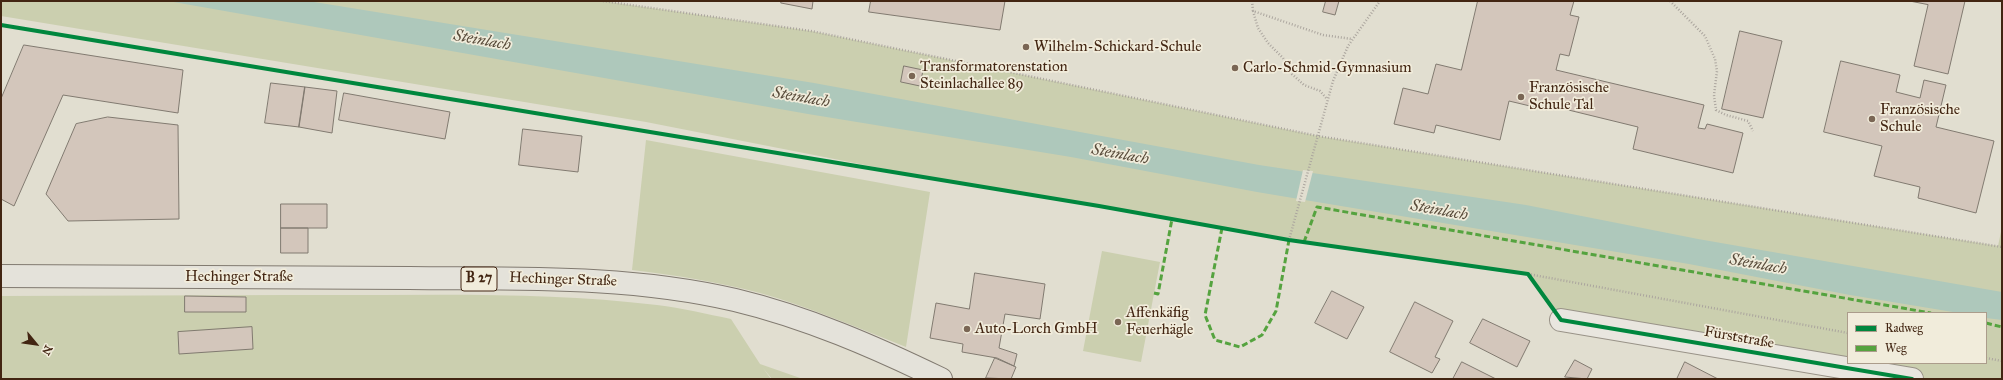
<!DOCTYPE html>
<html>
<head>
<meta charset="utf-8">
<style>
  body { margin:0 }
  #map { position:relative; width:2003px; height:380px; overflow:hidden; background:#e1ded0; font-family:"IM FELL Great Primer",serif }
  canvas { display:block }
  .frame { position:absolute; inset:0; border:2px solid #422512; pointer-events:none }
  .legend { position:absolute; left:1847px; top:312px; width:140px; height:52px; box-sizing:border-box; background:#f1ecdb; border:1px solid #ab9c8b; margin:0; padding:5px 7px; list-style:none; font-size:12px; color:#422512 }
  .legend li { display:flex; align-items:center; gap:8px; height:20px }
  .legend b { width:20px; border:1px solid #ab9c8b }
  .north { position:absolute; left:16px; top:324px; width:40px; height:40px; -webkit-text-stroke:3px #f1ecdb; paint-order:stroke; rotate:119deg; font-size:11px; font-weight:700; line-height:16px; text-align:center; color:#422512 }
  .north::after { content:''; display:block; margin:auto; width:14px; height:18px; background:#422512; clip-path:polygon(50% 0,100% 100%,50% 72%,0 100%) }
</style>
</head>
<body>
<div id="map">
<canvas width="2003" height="380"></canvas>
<div class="frame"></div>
<ul class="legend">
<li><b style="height:5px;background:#00873e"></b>Radweg</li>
<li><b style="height:5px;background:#55a33f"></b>Weg</li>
</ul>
<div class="north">N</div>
</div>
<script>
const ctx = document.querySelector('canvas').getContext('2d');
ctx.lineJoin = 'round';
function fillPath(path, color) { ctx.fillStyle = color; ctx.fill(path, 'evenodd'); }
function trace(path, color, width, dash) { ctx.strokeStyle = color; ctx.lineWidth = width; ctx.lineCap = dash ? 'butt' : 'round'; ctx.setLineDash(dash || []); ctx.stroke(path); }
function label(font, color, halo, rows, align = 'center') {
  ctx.font = font + ' "IM FELL Great Primer",serif'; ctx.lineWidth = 3.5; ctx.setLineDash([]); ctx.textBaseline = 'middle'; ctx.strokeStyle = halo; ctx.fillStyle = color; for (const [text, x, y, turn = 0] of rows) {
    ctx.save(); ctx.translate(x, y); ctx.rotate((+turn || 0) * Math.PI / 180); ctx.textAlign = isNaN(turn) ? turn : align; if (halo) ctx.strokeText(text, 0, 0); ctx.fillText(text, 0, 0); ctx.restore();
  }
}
fillPath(new Path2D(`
  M1 1H603L811 31 1318 136 1998 246 2002 227V379H1912L1561 320 1527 274 1289 240 1099 206 931 178 646 122 1 16ZM1848 313H1986V363H1848Z
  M646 140 930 192 906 347C858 328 810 307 760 293 718 282 675 275 632 270Z
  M1102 251 1160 262 1141 362 1083 351Z
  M290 295C412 296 536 290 657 305 682 308 707 314 731 319L760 364 803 379H772L763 368 771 379H1V296Z`), '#cbcfaf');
fillPath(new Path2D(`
  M168 1H308L814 83 1259 165 1526 205 1698 239 2002 292V320L1986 318V313H1959L1850 295 1689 264 1257 192 1071 157 808 114Z`), '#aec8bb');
fillPath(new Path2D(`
  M1303 170 1313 171 1305 202 1296 201Z`), '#e1ded0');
const building = new Path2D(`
  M782 1H813L812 9 781 3Z
  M871 1H1005L1000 30 869 12Z
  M1326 1H1339L1335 15 1323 12Z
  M1478 1H1574L1570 15 1579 17 1569 56 1560 54 1556 70 1704 105 1698 128 1705 129 1707 124 1743 133 1733 173 1633 149 1638 127 1548 105 1547 110 1509 101 1500 140 1436 125 1434 133 1394 124 1403 88 1428 94 1436 64 1461 70Z
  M1910 1H1965L1948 74 1914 66 1928 5Z
  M1740 31 1782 41 1763 118 1722 109Z
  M24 45 183 70 178 113 63 95 14 206 1 199V99Z
  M1841 61 1900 75 1896 92 1920 98 1924 80 1946 85 1936 127 1994 141 1976 213 1918 198 1920 187 1874 176 1882 146 1824 132Z
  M904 66 923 70 920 86 901 82Z
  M271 83 305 87 299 127 265 123Z
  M305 87 337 91 332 133 299 127Z
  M344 93 450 112 445 139 339 120Z
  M108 117 178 125 179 219 68 221 46 194 76 124Z
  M523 129 582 136 578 172 519 165Z
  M281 204H327V228H281Z
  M281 228H308V253H281Z
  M975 273 1045 284 1040 319 1005 314 999 348 1017 354 1014 366 997 358 962 352 963 344 930 338 936 303 969 309Z
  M1332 291 1364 307 1347 339 1315 323Z
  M185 296 246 297V312H185Z
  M1415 302 1453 321 1435 357 1440 359 1432 373 1390 352Z
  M1483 319 1530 341 1517 367 1470 343Z
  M252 327 253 349 179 354 178 332Z
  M995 358 1016 367 1011 379 986 378Z
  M1575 360 1592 369 1587 379 1565 377Z
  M1462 362 1496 379H1453Z
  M1685 362 1718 379H1677Z`);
fillPath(building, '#d3c6bb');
trace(building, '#817a70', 1);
const street = new Path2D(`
  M1561 320 1912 379`);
const primary = new Path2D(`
  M1 276C137 276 273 277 409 278 518 279 628 275 735 300 806 317 875 347 941 379`);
trace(street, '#999388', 24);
trace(primary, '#817a70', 24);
trace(new Path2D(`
  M603 1 811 31 1318 136 2002 247
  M1252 1 1253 11 1323 35 1352 39
  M1670 1 1705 36 1715 59 1717 71 1714 95 1716 110 1726 115 1748 121 1753 131
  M1253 11 1258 28 1268 43 1283 58 1292 74 1304 85 1320 91 1327 99
  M1289 240 1333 81 1348 46 1380 1
  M1528 274 1848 333
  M1986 358 2002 361`), '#aba59e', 2.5, [1, 2]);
trace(street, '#e9e6df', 22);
trace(primary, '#e4e2da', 22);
trace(new Path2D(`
  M1222 228 1205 315 1215 340 1240 347 1262 335 1276 311 1289 240
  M1304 242 1317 207 1931 313
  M1154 293 1158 294 1172 219
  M1986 323 2002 327`), '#55a33f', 3, [6, 3]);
trace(new Path2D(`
  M1 25 1099 206 1289 240 1528 274 1561 320 1912 379`), '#00873e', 4);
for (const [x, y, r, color] of [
  [1026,47,4,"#7a6654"],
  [1235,68,4,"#7a6654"],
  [912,76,4,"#7a6654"],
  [1521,97,4,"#7a6654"],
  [1872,119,4,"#7a6654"],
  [1118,322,4,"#7a6654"],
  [967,329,4,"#7a6654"]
]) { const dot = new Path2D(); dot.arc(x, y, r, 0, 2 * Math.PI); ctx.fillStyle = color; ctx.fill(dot); trace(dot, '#f1ecdb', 1.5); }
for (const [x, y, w] of [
  [479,279,36]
]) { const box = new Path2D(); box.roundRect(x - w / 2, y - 12, w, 24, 3); ctx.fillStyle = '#f1ecdb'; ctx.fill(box); trace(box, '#422512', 1); }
label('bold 14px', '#422512', null, [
  ["B 27",479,279]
]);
label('15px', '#422512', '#f1ecdb', [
  ["Wilhelm-Schickard-Schule",1034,47],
  ["Transformatorenstation",920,67],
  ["Steinlachallee 89",920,84],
  ["Carlo-Schmid-Gymnasium",1243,68],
  ["Französische",1529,88],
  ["Schule Tal",1529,105],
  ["Französische",1880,110],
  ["Schule",1880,127],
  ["Affenkäfig",1126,313],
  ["Feuerhägle",1126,330],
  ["Auto-Lorch GmbH",975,329]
], 'left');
label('15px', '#422512', '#f1ecdb', [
  ["Hechinger Straße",239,277],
  ["Hechinger Straße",563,280,2],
  ["Fürststraße",1739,338,10]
]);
label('italic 16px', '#584b3a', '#f1ecdb', [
  ["Steinlach",482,41,10],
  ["Steinlach",801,98,10],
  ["Steinlach",1120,155,10],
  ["Steinlach",1439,211,10],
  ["Steinlach",1758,265,10]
]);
</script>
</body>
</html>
